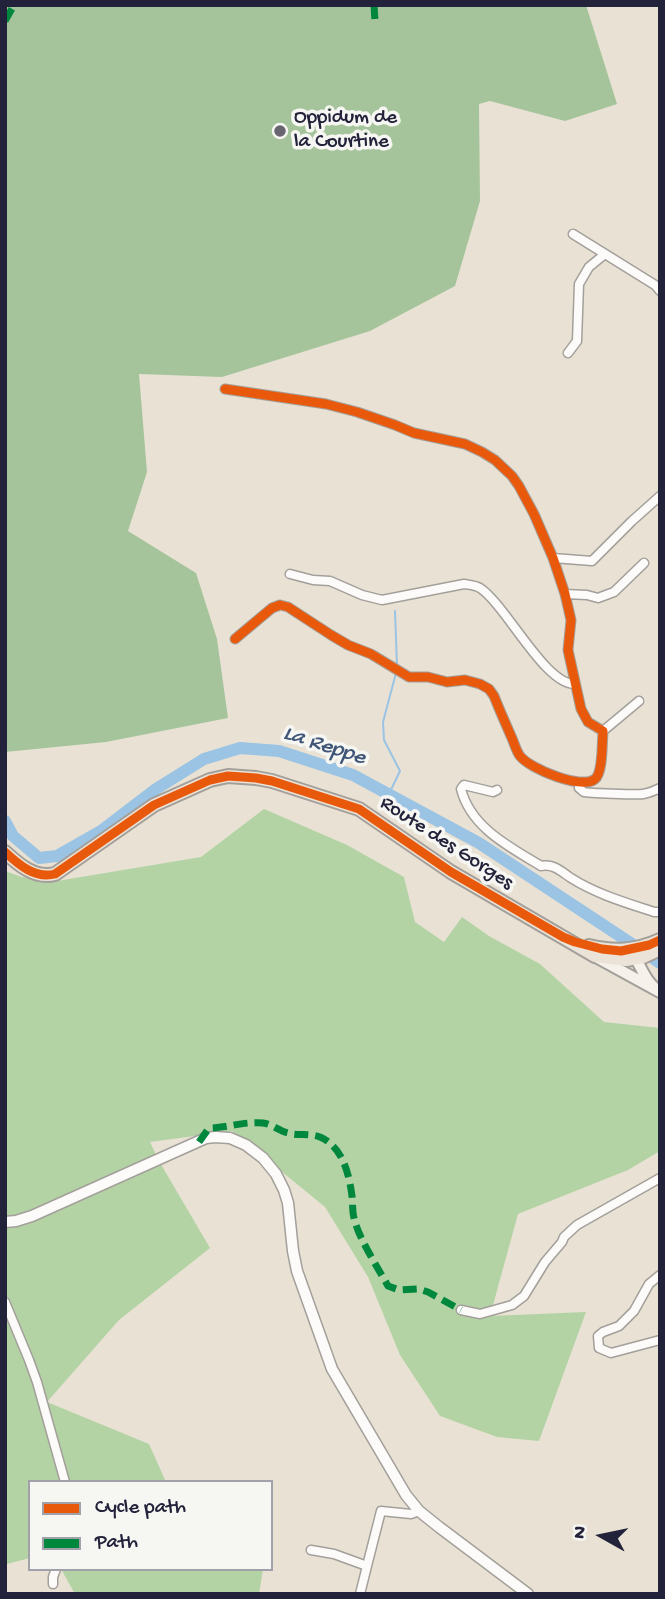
<!DOCTYPE html>
<html>
<head>
<meta charset="utf-8">
<style>
  body { margin:0 }
  #map { position:relative; width:665px; height:1599px; overflow:hidden; background:#e9e2d4; font-family:"Gochi Hand",sans-serif }
  canvas { display:block }
  .frame { position:absolute; inset:0; border:7px solid #22223b; pointer-events:none }
  .legend { position:absolute; left:28px; top:1480px; width:245px; height:91px; box-sizing:border-box; background:#f6f6f2; border:2px solid #a1a1a9; margin:0; padding:9px 12px; list-style:none; font-size:21px; color:#22223b }
  .legend li { display:flex; align-items:center; gap:14px; height:35px }
  .legend b { width:35px; border:2px solid #a1a1a9 }
  .north { position:absolute; left:567px; top:1501px; width:70px; height:70px; -webkit-text-stroke:5px #f6f6f2; paint-order:stroke; rotate:279deg; font-size:19px; font-weight:700; line-height:28px; text-align:center; color:#22223b }
  .north::after { content:''; display:block; margin:auto; width:24px; height:32px; background:#22223b; clip-path:polygon(50% 0,100% 100%,50% 72%,0 100%) }
</style>
</head>
<body>
<div id="map">
<canvas width="665" height="1599"></canvas>
<div class="frame"></div>
<ul class="legend">
<li><b style="height:9px;background:#e8590c"></b>Cycle path</li>
<li><b style="height:9px;background:#00873e"></b>Path</li>
</ul>
<div class="north">N</div>
</div>
<script>
const ctx = document.querySelector('canvas').getContext('2d');
ctx.lineJoin = 'round';
function fillPath(path, color) { ctx.fillStyle = color; ctx.fill(path, 'evenodd'); }
function trace(path, color, width, dash) { ctx.strokeStyle = color; ctx.lineWidth = width; ctx.lineCap = dash ? 'butt' : 'round'; ctx.setLineDash(dash || []); ctx.stroke(path); }
function label(font, color, halo, rows, align = 'center') {
  ctx.font = font + ' "Gochi Hand",sans-serif'; ctx.lineWidth = 7; ctx.setLineDash([]); ctx.textBaseline = 'middle'; ctx.strokeStyle = halo; ctx.fillStyle = color; for (const [text, x, y, turn = 0] of rows) {
    ctx.save(); ctx.translate(x, y); ctx.rotate((+turn || 0) * Math.PI / 180); ctx.textAlign = isNaN(turn) ? turn : align; if (halo) ctx.strokeText(text, 0, 0); ctx.fillText(text, 0, 0); ctx.restore();
  }
}
fillPath(new Path2D(`
  M264 809 347 845 404 877 415 922 444 942 462 917 489 936 540 964 604 1022 660 1028V1151L628 1170 518 1214 490 1316 586 1312 539 1441 497 1437 440 1416 400 1355 368 1277 325 1207 232 1131 150 1142 159 1161 210 1248 119 1320 47 1402 149 1444 166 1482H30V1558L7 1564 5 1585V871L22 877 51 882 201 857Z
  M61 1569H263L259 1594H75Z`), '#b3d3a5');
fillPath(new Path2D(`
  M5 5H586L617 104 565 121 490 101 479 104 480 201 455 286 370 331 222 377 139 374 147 472 128 531 196 573 217 639 228 718 106 742 5 752Z`), '#a5c49b');
trace(new Path2D(`
  M395 611 397 666
  M389 794 400 771 384 740 383 722 396 673`), '#9ac3e4', 2);
trace(new Path2D(`
  M5 821 13 836 39 858 57 856 101 831 156 789 204 759 240 748 279 751 353 775 479 843 632 944
  M654 959 660 963`), '#9ac3e4', 12);
const minor = new Path2D(`
  M573 234 655 285 660 291
  M568 353 577 341 579 284 589 267 605 254
  M225 389 326 404 357 412 395 425 414 433 465 444 482 452 495 460 512 476 519 486 534 514 553 558 565 594 571 620 568 650 581 709 588 722 603 731C602 742 603 773 595 779 582 790 530 769 520 756 516 751 514 742 511 736 505 722 499 709 494 696L489 689 480 684 465 680 447 682 428 677H409L371 654 348 645 331 635 288 607 280 605 272 608 235 639
  M553 558 592 561 632 521 660 496
  M290 574 313 580 330 581 362 595 382 600 464 584C469 585 475 585 480 588 506 605 545 685 575 684
  M565 594 587 595 598 598 614 592 644 563
  M603 731 639 701
  M580 782 579 788C581 789 582 791 584 792 587 793 638 795 643 794 649 793 654 791 660 788
  M497 790 493 792 464 785 461 789C471 828 510 847 541 866 553 863 562 872 571 878 596 894 627 903 654 912H660
  M660 1275 649 1284 634 1311 619 1326 603 1332 598 1336 599 1348 611 1353 660 1340
  M5 1302 29 1360 37 1382 65 1482
  M461 1310 480 1314 512 1305 524 1296 545 1262 562 1242 564 1237 577 1225 660 1178
  M311 1550 334 1554 367 1566 381 1511 411 1514 419 1511
  M53 1584V1577L56 1569
  M360 1594 367 1566`);
const tertiary = new Path2D(`
  M5 1222 16 1221 32 1216 206 1138 215 1137 230 1138 246 1145 263 1158 276 1174 284 1190 288 1203 293 1251 297 1271 332 1369 406 1495 419 1511 439 1527 528 1594`);
const secondary = new Path2D(`
  M632 954C641 964 643 978 654 987
  M598 958 660 992`);
const primary = new Path2D(`
  M5 852C19 865 35 879 55 874L154 805 210 780 228 776 256 778 272 781 359 809 451 872 595 956 626 960 643 957 660 949
  M589 946C614 952 636 951 660 940`);
trace(minor, '#a39f9a', 11);
trace(tertiary, '#a39f9a', 13);
trace(secondary, '#a39f9a', 14);
trace(primary, '#a39f9a', 16);
trace(minor, '#fcfbf9', 8);
trace(tertiary, '#fcfbf9', 10);
trace(secondary, '#f6f1eb', 10);
trace(primary, '#ebe3d7', 12);
trace(new Path2D(`
  M374 5 375 21
  M5 21 14 5
  M199 1142 209 1128C227 1128 245 1121 263 1123 272 1124 279 1131 288 1133 298 1136 309 1133 320 1137 343 1147 349 1174 352 1196 353 1203 352 1211 354 1218 358 1237 378 1268 388 1286L399 1290 419 1289 428 1292 461 1310`), '#00873e', 7, [14, 7]);
trace(new Path2D(`
  M225 389 326 404 357 412 395 425 414 433 465 444 482 452 495 460 512 476 519 486 534 514 553 558 565 594 571 620 568 650 581 709 588 722 603 731C602 742 603 773 595 779 582 790 530 769 520 756 516 751 514 742 511 736 505 722 499 709 494 696L489 689 480 684 465 680 447 682 428 677H409L371 654 348 645 331 635 288 607 280 605 272 608 235 639
  M5 852C19 865 35 879 55 874L154 805 210 780 228 776 256 778 272 781 359 809 451 872 563 937 575 942 602 949 621 951 649 945 660 940`), '#e8590c', 9);
for (const [x, y, r, color] of [
  [280,131,7,"#686571"]
]) { const dot = new Path2D(); dot.arc(x, y, r, 0, 2 * Math.PI); ctx.fillStyle = color; ctx.fill(dot); trace(dot, '#f6f6f2', 2.5); }
label('21px', '#22223b', '#f6f6f2', [
  ["Oppidum de",294,119],
  ["la Courtine",294,143]
], 'left');
label('21px', '#22223b', '#f6f6f2', [
  ["Route des Gorges",446,844,33]
]);
label('italic 23px', '#405679', '#f6f6f2', [
  ["La Reppe",324,747,18]
]);
</script>
</body>
</html>
